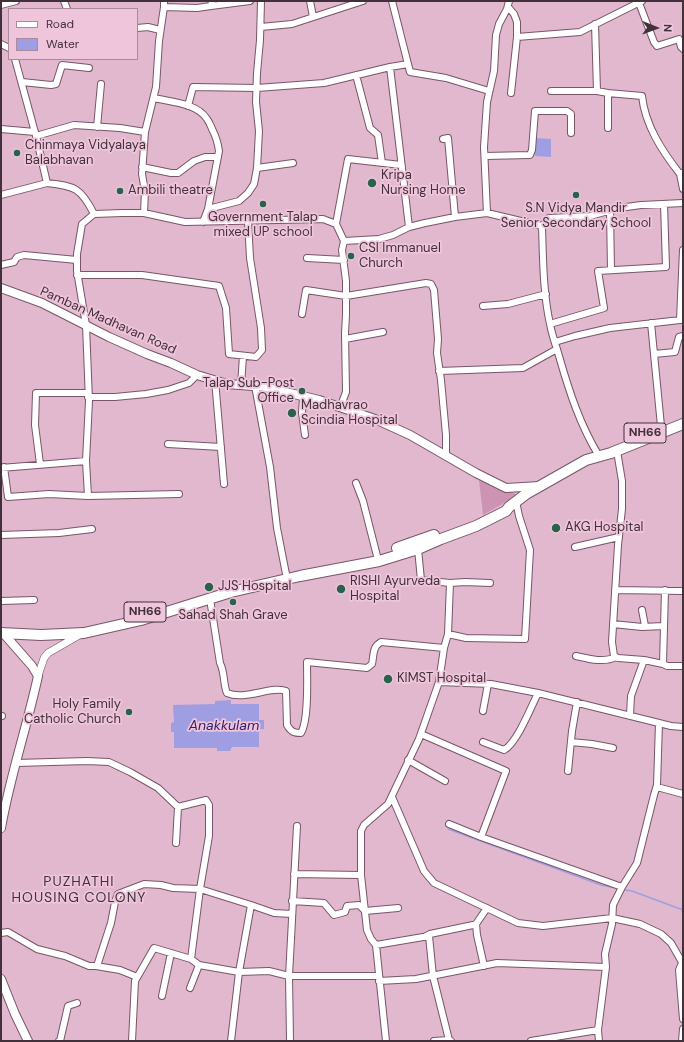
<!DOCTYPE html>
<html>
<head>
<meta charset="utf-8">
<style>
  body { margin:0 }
  #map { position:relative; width:684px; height:1042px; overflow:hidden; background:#e1b8ce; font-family:"DM Sans",sans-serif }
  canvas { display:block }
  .frame { position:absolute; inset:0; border:2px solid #42313a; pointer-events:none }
  .legend { position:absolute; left:8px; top:8px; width:130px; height:52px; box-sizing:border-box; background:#efc5db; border:1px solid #aa8a9b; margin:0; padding:5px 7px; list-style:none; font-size:12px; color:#42313a }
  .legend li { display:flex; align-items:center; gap:8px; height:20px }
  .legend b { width:20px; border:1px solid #aa8a9b }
  .north { position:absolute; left:636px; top:8px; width:40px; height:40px; -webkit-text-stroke:3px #efc5db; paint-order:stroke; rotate:91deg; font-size:11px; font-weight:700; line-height:16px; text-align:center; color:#42313a }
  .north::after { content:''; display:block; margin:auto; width:14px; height:18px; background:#42313a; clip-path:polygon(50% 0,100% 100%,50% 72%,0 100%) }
</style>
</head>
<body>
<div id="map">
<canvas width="684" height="1042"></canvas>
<div class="frame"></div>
<ul class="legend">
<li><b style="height:5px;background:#fff"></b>Road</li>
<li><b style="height:11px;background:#a09ee2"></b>Water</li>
</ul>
<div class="north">N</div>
</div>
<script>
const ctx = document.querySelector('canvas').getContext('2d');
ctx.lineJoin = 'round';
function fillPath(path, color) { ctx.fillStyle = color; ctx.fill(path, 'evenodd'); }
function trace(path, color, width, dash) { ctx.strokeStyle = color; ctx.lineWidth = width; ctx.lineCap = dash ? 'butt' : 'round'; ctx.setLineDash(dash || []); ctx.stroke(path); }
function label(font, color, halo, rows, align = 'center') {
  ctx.font = font + ' "DM Sans",sans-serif'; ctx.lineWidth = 3.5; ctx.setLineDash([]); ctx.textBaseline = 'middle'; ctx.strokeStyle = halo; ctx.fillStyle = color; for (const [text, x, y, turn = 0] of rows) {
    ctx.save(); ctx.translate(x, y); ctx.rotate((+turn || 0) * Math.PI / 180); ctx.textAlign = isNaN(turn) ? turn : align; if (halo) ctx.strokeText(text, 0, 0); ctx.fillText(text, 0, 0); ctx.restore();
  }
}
fillPath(new Path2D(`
  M479 480 518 495 483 515Z`), '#cd93b3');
fillPath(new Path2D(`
  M535 138 551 139V157L535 156Z
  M231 700V704H259V720H264V729H259V747H232L230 751H217V748H174V732H171V723L174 722 173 705 215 704V701Z`), '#a09ee2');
trace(new Path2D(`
  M448 829 601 885 616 888
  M625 890 632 891 683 910`), '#a09ee2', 1.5);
const minor = new Path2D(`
  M64 1 67 9
  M310 1 313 17
  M392 1 410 72 446 78 489 91
  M639 3 654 42 657 46 679 39 681 47 683 49
  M1 5 16 1
  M211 6 250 1
  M164 7 197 8 211 6 212 1
  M508 7 514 14 517 22V37L511 93
  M595 24 597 91 608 93 642 96C645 125 662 151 680 174
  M261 27 292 24 363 1
  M137 28 148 27 160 30
  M517 37 580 32 642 1
  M1 44 9 48
  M15 59 36 136 74 125 120 128 145 132 142 174 145 191 144 213H122L94 214
  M390 67 408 64
  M356 75 370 128 378 135 382 163
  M22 82 51 85 56 84 62 65 89 68
  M551 91H597
  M154 98C171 102 197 103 207 119 210 123 211 127 213 131 216 137 218 144 219 151L208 209
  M188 106 193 87 257 88 324 83 390 67 409 227
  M97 127 101 84
  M608 128V93
  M1 129 35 132
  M145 132 156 87 159 41 164 7V1
  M443 139 448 138 455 217
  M485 156 530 155 532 150 535 111H567L571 114V133
  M142 167 171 173H178L194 161 205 157H218
  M257 168 293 163
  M682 173 680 174 683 189
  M1 195 47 183 36 136
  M610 211 611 270
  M144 213 185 222 323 219 336 224 344 241 379 239 393 235 409 227 425 223 455 217 487 213 542 226C543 258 543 292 550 324 552 335 556 346 559 356 569 391 580 425 599 456
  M487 213 484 147 487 102 494 71 496 35 499 24 507 9 509 1
  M203 222 208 209 239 201 248 193 254 184 257 168 259 131 256 102 257 73 260 40 261 1
  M336 224 348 159 401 165
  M542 226 549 218 590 216 619 208 641 205 683 203
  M683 250 680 320H683
  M307 258 344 260
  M1 265 14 262 17 257 24 255 77 260
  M77 275H142L219 286 226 308 229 354 256 357 262 350 261 328 250 258 248 221
  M483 306 508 304 546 294
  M302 314 306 290 346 296 426 283 431 284 434 290 438 339 437 353 441 380 446 435V456
  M651 323 661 426
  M550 324 604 308 598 271 666 267 664 204
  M345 339 383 332
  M555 342 575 336 610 328 680 320
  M654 354 675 352 679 337 683 336
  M439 371 523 368 557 349
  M215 380 224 484
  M241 385 243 356
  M255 386 270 467 277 528 286 574
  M88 397H115L146 394 168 390 189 383 197 375
  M303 397 302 413 305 435
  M340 408 346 392 345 333 346 315V281L342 250 344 241
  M168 444 221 447
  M617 451 622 481V509L618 545 612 642 614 656 618 658 644 660 631 696 630 715
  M86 461 88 496
  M40 464 35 425 36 393H88
  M4 467 8 497 49 494 88 496 179 494
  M1 468 86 461 89 401 86 325 77 271V254L82 224 94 214C81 188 75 186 47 183
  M356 483 363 501 377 556
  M1 535 59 533 92 529
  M575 547 619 537
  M450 583 465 582 490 583
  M615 590 683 591
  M210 599 220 663C225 673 223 684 227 693 245 701 273 685 286 691L287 725C291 732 294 733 301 733 309 720 307 679 307 662L367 668 372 664C374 655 372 647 381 642L444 648
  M1 601 34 600
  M642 610 645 626
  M613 624 642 627 664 626
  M448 634 466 638 525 639 530 550 519 516 516 501
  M576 656C589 659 604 663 616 657
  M644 660 663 664 665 590
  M663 664 667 666H683
  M439 682 491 684 538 693 671 726 683 727
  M483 711 488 684
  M1 716H2
  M421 734 506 771 481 837
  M483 742 504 750C517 743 531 707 538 693
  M571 742 592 744 613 748
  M408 760 445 781
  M16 763 87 761 109 762 130 772 158 788 178 807
  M568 771 572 731 577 702
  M657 787 683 794
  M392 797 424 871 434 883 518 923 543 926 612 918 640 924 661 934 671 943 683 964
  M178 807 206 800 209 805V836L200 889 191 959
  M449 824 481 837 622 887
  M176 843 178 807
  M294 874 361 875
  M292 901 324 903 334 915 345 912 347 906 359 905 365 911 398 908
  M251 905 274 913 292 914
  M476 924 477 935 484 966
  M1 933 8 932 37 949 65 956 89 966H97L111 923 115 902 118 894 144 884 161 885 173 888 200 889 251 905 239 972 231 1041
  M426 936 430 934 473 925 476 924 487 908
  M376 945 429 936 433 976 449 1040
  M682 963 679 970 683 1019
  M96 966 120 970 137 977
  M379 981 416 979 497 963 606 967
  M190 988 199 965
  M162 996 171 953
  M59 1041H60L68 1006 77 1003
  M132 1041 135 981 154 948 191 959 199 965 239 972 269 971 289 976H379
  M290 1041 289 976 297 826
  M386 1041 376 945 371 939 367 930 361 875V831L364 825 388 804 419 739 439 682 444 648 448 634 450 583 421 580 418 549
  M434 1041 449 1040 451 1041
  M531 1041 598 1030
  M599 1041 598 1030 606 967 605 954 612 924 613 905 622 887 637 863 654 795 657 785 659 723
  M682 1041 683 1029`);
const tertiary = new Path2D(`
  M38 676 44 658 48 653 81 634`);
const secondary = new Path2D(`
  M1 288 42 303 109 337 147 354 171 363 197 375 227 384 265 387 319 400 375 419 410 435 476 473 506 488 540 486
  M1 828C10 776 27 727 38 676L32 666 4 634
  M1 979 15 1014 28 1041`);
const trunk = new Path2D(`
  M397 548 434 535
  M1 633 41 635 84 633 141 620 231 592 300 576 379 561 418 549 441 539 476 526 506 511 509 507 526 494 586 460 611 453 683 424`);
trace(minor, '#795569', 8);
trace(tertiary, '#795569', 8);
trace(secondary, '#795569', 10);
trace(trunk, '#795569', 12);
trace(minor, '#fff', 6);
trace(tertiary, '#fff', 7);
trace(secondary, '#fff', 8);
trace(trunk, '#fff', 10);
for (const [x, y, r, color] of [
  [17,153,4,"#28624c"],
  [372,183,5,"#28624c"],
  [120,191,4,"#28624c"],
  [576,195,4,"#28624c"],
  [263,204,4,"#28624c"],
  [351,256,4,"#28624c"],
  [302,391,4,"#28624c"],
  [292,413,5,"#28624c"],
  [556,528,5,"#28624c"],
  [209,587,5,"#28624c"],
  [341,589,5,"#28624c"],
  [233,602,4,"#28624c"],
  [388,679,5,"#28624c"],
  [129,712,4,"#28624c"]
]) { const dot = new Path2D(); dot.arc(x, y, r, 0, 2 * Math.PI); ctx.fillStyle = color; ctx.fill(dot); trace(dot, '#efc5db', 1.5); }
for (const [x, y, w] of [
  [645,433,42],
  [145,612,42]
]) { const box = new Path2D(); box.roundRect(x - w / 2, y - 10, w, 20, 3); ctx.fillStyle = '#efc5db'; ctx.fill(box); trace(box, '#42313a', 1); }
label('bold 12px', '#42313a', null, [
  ["NH66",645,433],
  ["NH66",145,612]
]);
label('13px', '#42313a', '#efc5db', [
  ["Chinmaya Vidyalaya",25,146],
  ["Balabhavan",25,161],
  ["Kripa",381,176],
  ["Nursing Home",381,191],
  ["Ambili theatre",128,191],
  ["S.N Vidya Mandir",576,209,"center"],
  ["Senior Secondary School",576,224,"center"],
  ["Government Talap",263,218,"center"],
  ["mixed UP school",263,233,"center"],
  ["CSI Immanuel",359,249],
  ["Church",359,264],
  ["Talap Sub-Post",294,384,"right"],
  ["Office",294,399,"right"],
  ["Madhavrao",301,406],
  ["Scindia Hospital",301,421],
  ["AKG Hospital",565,528],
  ["RISHI Ayurveda",350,582],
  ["Hospital",350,597],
  ["JJS Hospital",218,587],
  ["Sahad Shah Grave",233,616,"center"],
  ["KIMST Hospital",397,679],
  ["Holy Family",121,705,"right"],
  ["Catholic Church",121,720,"right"]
], 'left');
label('13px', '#42313a', '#efc5db', [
  ["Pamban Madhavan Road",108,321,24]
]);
label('italic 14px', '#2c1c6a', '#efc5db', [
  ["Anakkulam",224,726]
]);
ctx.letterSpacing = '1px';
label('14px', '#42313a', '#efc5db', [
  ["PUZHATHI",79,882],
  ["HOUSING COLONY",79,898]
]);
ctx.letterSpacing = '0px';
</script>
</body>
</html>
